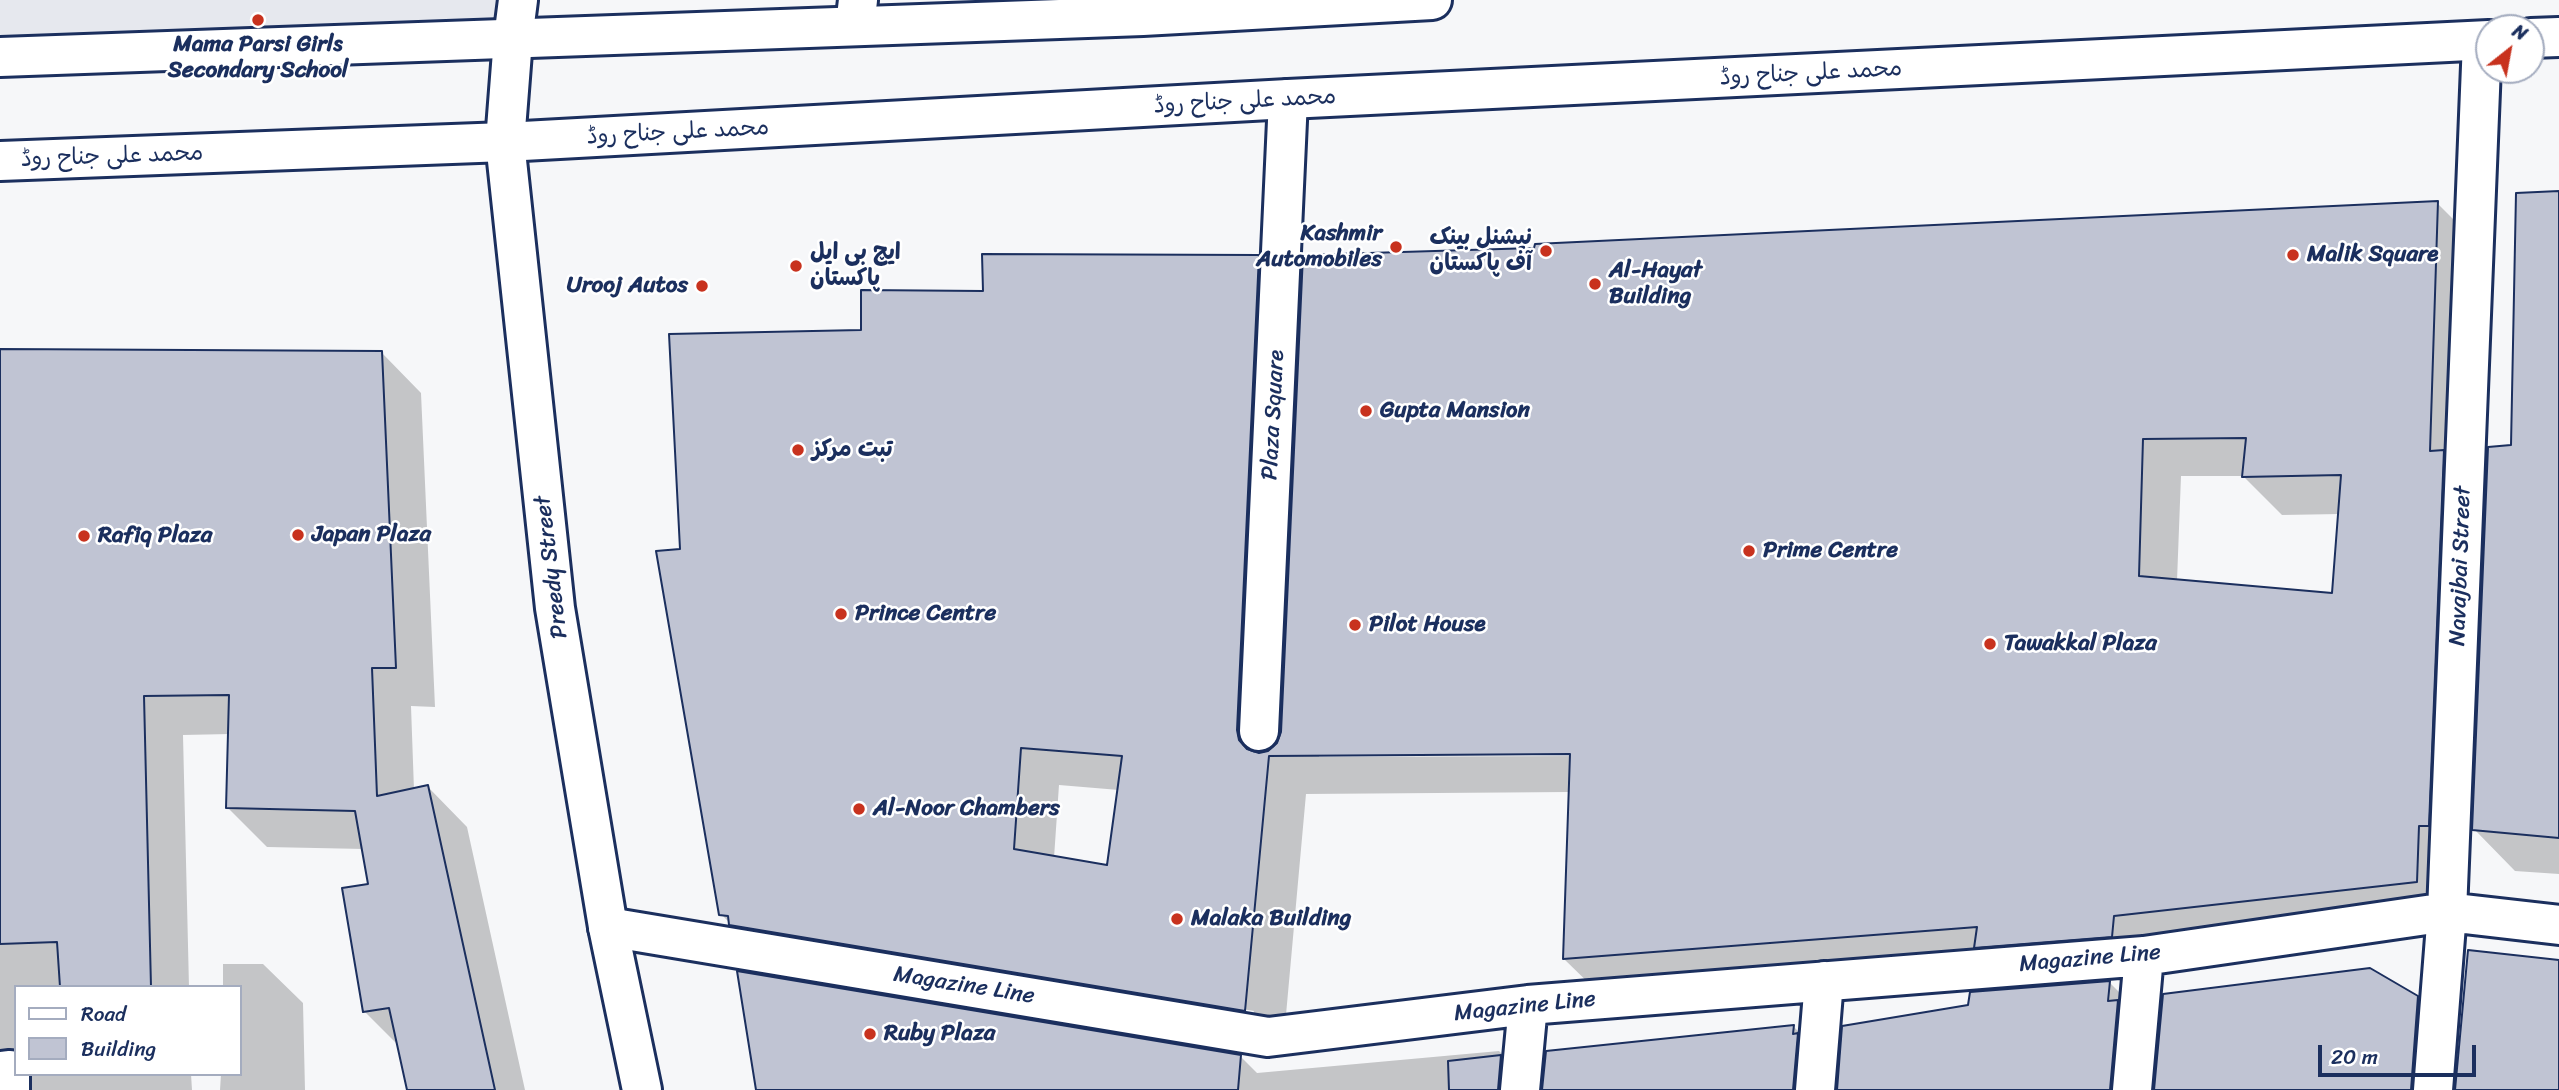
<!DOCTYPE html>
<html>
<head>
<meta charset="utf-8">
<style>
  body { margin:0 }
  #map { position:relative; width:2559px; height:1090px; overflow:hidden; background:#f6f7f9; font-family:Sriracha,sans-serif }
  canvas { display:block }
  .legend { position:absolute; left:14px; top:985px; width:228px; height:91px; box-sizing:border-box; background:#fff; border:2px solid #a4acbf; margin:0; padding:9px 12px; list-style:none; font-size:21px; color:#1b2f5e }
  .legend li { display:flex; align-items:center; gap:14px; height:35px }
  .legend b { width:35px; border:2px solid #a4acbf }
  .north { position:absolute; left:2475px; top:14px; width:70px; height:70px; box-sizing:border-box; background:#fff; border:2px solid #a4acbf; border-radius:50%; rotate:31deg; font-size:19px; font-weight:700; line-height:28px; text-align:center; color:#1b2f5e }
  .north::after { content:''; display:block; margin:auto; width:24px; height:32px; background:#c8321e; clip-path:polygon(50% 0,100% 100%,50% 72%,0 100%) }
  .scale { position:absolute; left:2318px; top:1045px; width:158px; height:32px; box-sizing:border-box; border:4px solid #1b2f5e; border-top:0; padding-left:9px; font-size:21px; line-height:24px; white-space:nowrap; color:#1b2f5e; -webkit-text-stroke:5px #fff; paint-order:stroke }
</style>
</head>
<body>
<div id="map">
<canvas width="2559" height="1090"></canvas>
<ul class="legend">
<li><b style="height:9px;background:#fff"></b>Road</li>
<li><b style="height:19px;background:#c0c4d3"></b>Building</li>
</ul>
<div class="north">N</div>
<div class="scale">20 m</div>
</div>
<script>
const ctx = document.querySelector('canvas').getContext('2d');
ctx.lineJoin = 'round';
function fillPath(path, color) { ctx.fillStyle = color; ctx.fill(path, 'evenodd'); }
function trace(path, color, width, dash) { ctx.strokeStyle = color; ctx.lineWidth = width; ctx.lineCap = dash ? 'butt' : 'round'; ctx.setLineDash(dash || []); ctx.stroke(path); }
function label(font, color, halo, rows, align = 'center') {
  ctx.font = font + ' Sriracha,"Playpen Sans Arabic",sans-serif'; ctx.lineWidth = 5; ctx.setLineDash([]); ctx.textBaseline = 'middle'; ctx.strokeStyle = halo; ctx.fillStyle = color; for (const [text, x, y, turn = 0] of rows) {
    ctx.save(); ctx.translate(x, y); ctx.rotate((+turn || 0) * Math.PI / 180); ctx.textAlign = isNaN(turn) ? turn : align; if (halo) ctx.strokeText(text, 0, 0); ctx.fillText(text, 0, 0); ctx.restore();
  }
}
fillPath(new Path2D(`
  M0 0H518L513 39 0 57Z`), '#e6e8ee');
fillPath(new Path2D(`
  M2559 192V874L2515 871 2474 829 2513 446Z
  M2437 203 2476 242 2455 920 1603 997 1564 959 1570 792 1306 794 1283 1048 769 963 721 914 681 551 862 332 985 293 1258 257 1297 295 1276 749 1536 249ZM2181 476H2243L2282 515 2340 514 2334 595 2177 581ZM1579 752V756L1319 757V754ZM1059 785 1119 790 1109 867 1054 858ZM752 927 1254 1011 1253 1014 752 931Z
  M0 352 382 353 421 393 435 707 411 706 414 790 428 787 467 827 525 1090H409L399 1046 365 1012 370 885 364 849 267 847 228 808 230 734 183 735 189 987H16V1074H191L192 1090H0Z
  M223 964H263L303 1003 305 1090H220L221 1074H240V987H223Z
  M2109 982 2148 1021 2147 1031 2156 1040 2152 1090H2112L2118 1022H2114L2108 1090H1839Z
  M2417 997 2457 1036 2452 1090H2156Z
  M1794 1027 1832 1066 1836 1074 1835 1090H1542L1547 1052Z
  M1499 1051 1538 1090H757L1240 1056 1257 1073Z`), '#0003');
const building = new Path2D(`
  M2559 191V838L2472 830 2488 447 2511 445 2516 193Z
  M2438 201 2430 451 2444 450 2429 826H2419L2417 882 2114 916 2112 937 1974 948 1977 927 1563 959 1570 754 1269 756 1245 1011 729 925 728 916 719 915 656 551 680 549 669 334 861 330V290L983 291 982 254 1259 255 1237 730 1239 740 1247 749 1259 753 1268 751 1277 743 1281 732 1303 255 1534 248 1535 244ZM2246 438 2242 477 2341 475 2332 593 2139 576 2143 439ZM1021 748 1122 756 1107 865 1014 849Z
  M0 349 382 351 396 668H372L377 796 428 785 495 1090H407L389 1008 363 1012 342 888 368 884 355 811 226 808 229 695 144 696 151 987H60L57 942 0 944Z
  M2468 950 2559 960V1090H2455Z
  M2370 968 2418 996 2411 1090H2154L2163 994Z
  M737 971 1241 1055 1238 1090H756Z
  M2110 981 2108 1001 2118 1000 2110 1090H1837L1842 1026 1968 1005 1970 992Z
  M1794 1025 1793 1034 1798 1033 1793 1090H1542L1546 1051Z
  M1501 1055 1498 1090H1449L1448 1061Z`);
fillPath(building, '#c0c4d3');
trace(building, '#1b2f5e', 2);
const street = new Path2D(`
  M855 26 858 0
  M513 39 518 0
  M1259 731 1288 99
  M608 927 1268 1037 1528 1005 2144 956 2447 912 2559 925
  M0 1071 10 1070V1090
  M1520 1090 1528 1005
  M1815 1090 1824 981
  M2132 1090 2144 956
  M2433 1090 2447 912 2482 41`);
const secondary = new Path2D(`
  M513 39 505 142 555 608 608 927 642 1090`);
const highway = new Path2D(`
  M2531 38 2559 37
  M0 57 1143 16 1432 0
  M0 161 505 142 1288 99 2489 40`);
trace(street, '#1b2f5e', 44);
trace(secondary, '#1b2f5e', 44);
trace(highway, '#1b2f5e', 44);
trace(street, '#fff', 38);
trace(secondary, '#fff', 38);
trace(highway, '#fff', 38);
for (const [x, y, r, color] of [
  [258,20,7,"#c8321e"],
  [1396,247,7,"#c8321e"],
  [1546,251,7,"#c8321e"],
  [2293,255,7,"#c8321e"],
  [796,266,7,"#c8321e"],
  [1595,284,7,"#c8321e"],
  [702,286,7,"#c8321e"],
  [1366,411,7,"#c8321e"],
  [798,450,7,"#c8321e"],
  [298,535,7,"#c8321e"],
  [84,536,7,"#c8321e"],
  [1749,551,7,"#c8321e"],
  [841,614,7,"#c8321e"],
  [1355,625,7,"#c8321e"],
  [1990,644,7,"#c8321e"],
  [859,809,7,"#c8321e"],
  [1177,919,7,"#c8321e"],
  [870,1034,7,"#c8321e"]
]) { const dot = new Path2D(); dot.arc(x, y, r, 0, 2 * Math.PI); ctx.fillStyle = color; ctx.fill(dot); trace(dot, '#fff', 2.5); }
label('bold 23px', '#1b2f5e', '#fff', [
  ["Mama Parsi Girls",258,45,"center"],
  ["Secondary School",258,71,"center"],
  ["Kashmir",1382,234,"right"],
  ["Automobiles",1382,260,"right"],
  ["نیشنل بینک",1532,238,"right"],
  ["آف پاکستان",1532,264,"right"],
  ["ایچ بی ایل",810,253],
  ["پاکستان",810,279],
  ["Malik Square",2307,255],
  ["Al-Hayat",1609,271],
  ["Building",1609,297],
  ["Urooj Autos",688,286,"right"],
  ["Gupta Mansion",1380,411],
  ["تبت مرکز",812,450],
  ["Japan Plaza",312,535],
  ["Rafiq Plaza",98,536],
  ["Prime Centre",1763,551],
  ["Prince Centre",855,614],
  ["Pilot House",1369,625],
  ["Tawakkal Plaza",2004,644],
  ["Al-Noor Chambers",873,809],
  ["Malaka Building",1191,919],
  ["Ruby Plaza",884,1034]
], 'left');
label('23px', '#1b2f5e', '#fff', [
  ["محمد علی جناح روڈ",1811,74,-3],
  ["محمد علی جناح روڈ",1245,102,-3],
  ["محمد علی جناح روڈ",678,133,-3],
  ["محمد علی جناح روڈ",112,157,-2],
  ["Plaza Square",1274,415,-87],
  ["Navajbai Street",2461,566,-88],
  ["Preedy Street",552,567,-97],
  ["Magazine Line",2090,959,-5],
  ["Magazine Line",964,986,9],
  ["Magazine Line",1525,1007,-6]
]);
</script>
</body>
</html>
